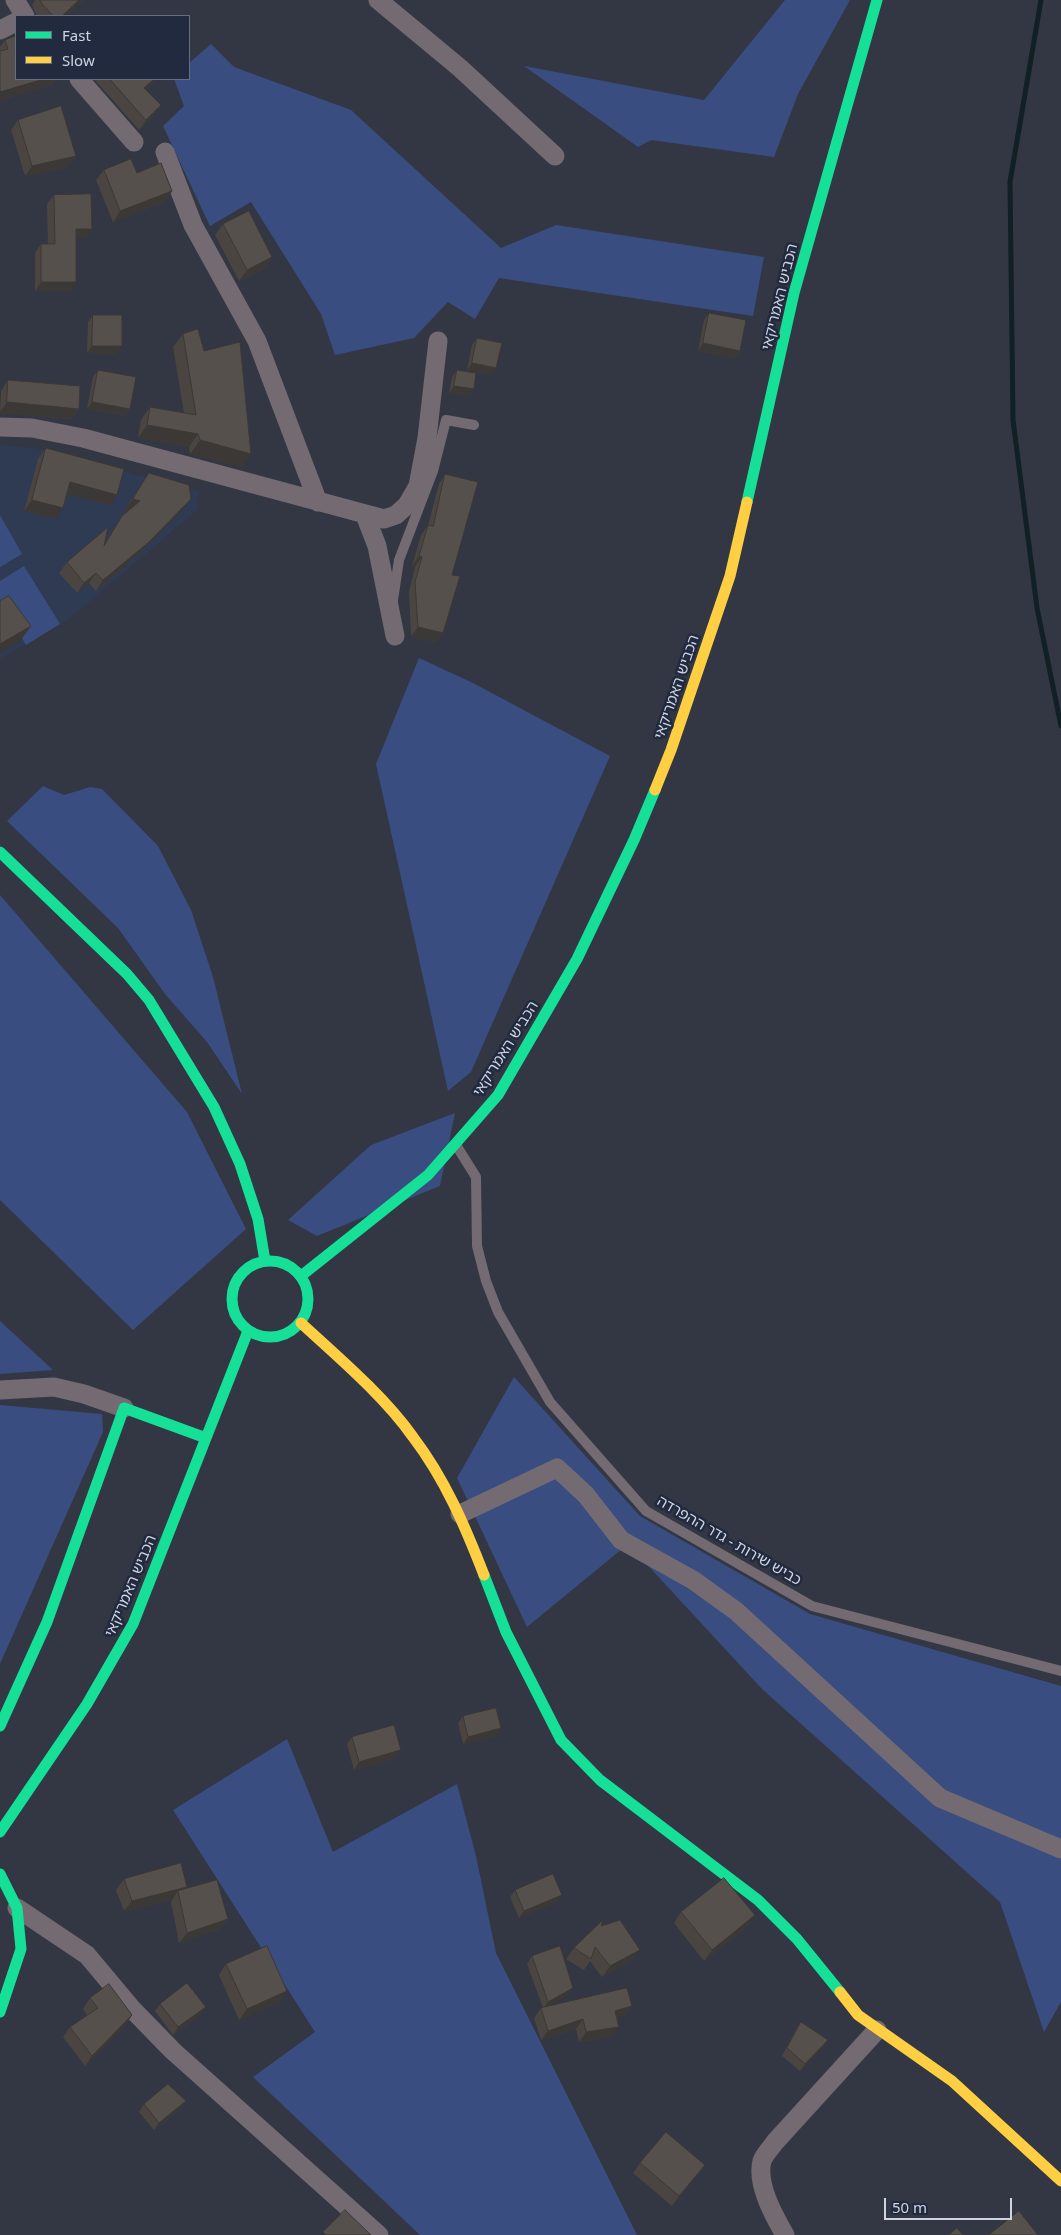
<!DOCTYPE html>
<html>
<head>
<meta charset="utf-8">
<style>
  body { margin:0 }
  #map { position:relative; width:1061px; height:2235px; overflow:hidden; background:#323743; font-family:"Noto Sans",sans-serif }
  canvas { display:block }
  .legend { position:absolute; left:15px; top:15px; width:175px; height:65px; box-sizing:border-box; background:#212a3f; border:1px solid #666e80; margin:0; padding:6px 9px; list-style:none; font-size:15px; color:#ced4e2 }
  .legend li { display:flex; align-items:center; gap:10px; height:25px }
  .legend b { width:25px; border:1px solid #666e80 }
  .scale { position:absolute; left:884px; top:2198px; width:128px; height:22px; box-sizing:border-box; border:2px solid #ced4e2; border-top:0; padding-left:6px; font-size:15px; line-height:18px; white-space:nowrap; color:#ced4e2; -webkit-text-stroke:4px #212a3f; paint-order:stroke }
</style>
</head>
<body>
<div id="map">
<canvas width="1061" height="2235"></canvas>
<ul class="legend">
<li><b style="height:6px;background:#16e098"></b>Fast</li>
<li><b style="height:6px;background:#ffcf43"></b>Slow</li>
</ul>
<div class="scale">50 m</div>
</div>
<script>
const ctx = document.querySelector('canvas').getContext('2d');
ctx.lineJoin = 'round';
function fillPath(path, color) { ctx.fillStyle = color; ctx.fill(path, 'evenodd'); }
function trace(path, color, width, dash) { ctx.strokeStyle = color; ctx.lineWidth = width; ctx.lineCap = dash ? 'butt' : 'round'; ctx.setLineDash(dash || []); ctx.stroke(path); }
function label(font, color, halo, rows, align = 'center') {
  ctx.font = font + ' "Noto Sans","Noto Sans Hebrew",sans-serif'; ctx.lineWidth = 5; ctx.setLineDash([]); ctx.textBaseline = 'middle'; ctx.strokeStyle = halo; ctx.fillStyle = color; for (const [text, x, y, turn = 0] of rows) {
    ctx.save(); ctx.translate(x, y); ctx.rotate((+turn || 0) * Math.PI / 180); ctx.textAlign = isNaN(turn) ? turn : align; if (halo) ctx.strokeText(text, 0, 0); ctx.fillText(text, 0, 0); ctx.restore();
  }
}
fillPath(new Path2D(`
  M0 445 36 448 199 491 197 510 94 598 69 619 0 659Z`), '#2f3a53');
fillPath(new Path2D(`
  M785 0H850L798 94 774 157 651 140 638 147 524 66 704 100Z
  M211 44 234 67 351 110 501 248 556 225 764 257 753 316 499 278 475 319 448 302 414 338 335 355 321 314 251 202 210 226 163 126 184 106 174 79H189V63Z
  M0 515 22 554 0 567Z
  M24 566 60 624 26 645 0 603V581Z
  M419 658 473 683 610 756 471 1072 448 1091 376 764Z
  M43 786 64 795 90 787 102 789 158 846 191 910 213 977 242 1094 207 1042 165 994 118 928 7 821Z
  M0 895 187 1112 246 1229 133 1330 0 1200Z
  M455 1113 440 1186 317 1236 288 1220 371 1145Z
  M0 1321 53 1370 0 1374Z
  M514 1377 640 1516 810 1614 1061 1686V2002L1044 2032 1000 1902 762 1689 628 1544 527 1627 457 1478Z
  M0 1405 102 1414 103 1432 0 1664Z
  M287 1739 333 1852 457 1784 476 1856 496 1953 637 2235H420L253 2077 315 2032 173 1810Z`), '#394d80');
trace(new Path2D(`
  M1041 0 1010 182 1013 420 1037 608 1061 726`), '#102025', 5);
trace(new Path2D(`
  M393 600 399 560 433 471 446 420 474 425
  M456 1145 476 1177 477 1246 486 1281 498 1312 550 1402 646 1511 812 1606 1061 1671`), '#736b71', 10);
trace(new Path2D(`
  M15 0 25 16
  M378 0 460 68 555 156
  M0 30 16 22
  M79 79 134 142
  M165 152 193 225 257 341 318 502
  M0 427 32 428 83 438 384 519 396 515 407 505 418 486 427 438 438 341
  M365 515 377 546 395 636
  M0 1390 54 1387 84 1394 124 1408
  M460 1514 557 1468 586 1495 621 1540 693 1580 736 1611 940 1798 1061 1849
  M17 1908 87 1955 133 2010 173 2051 379 2235
  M785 2235C774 2216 756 2184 762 2161 764 2155 771 2148 775 2142L877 2030`), '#736b71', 19);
trace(new Path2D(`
  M747 502 794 293 877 0
  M0 852 127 974 149 1000 214 1107 240 1164 258 1219 265 1261
  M232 1299a38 38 0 1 1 76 0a38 38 0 1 1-76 0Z
  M301 1276 428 1175 498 1095 577 959 634 840 655 790
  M484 1575 506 1632 561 1740 600 1780 758 1900 797 1939 840 1992
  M0 1726 47 1622 124 1408 206 1438
  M0 1832 87 1704 133 1624 248 1331
  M0 1874 17 1908 21 1949 0 2012`), '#16e098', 11);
trace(new Path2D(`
  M655 790 671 750 730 576 747 502
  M301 1323C338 1357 384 1396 413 1437 445 1479 465 1526 484 1575
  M840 1992 858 2015 952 2081 1061 2181`), '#ffcf43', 11);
fillPath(new Path2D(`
  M35 0H83L66 16H37L32 5Z
  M5 40 16 79H56L52 85 0 100V47Z
  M94 79H155L151 85 146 89 154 115 139 130Z
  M18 120 76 156 68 167 25 176 11 130Z
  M104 170 137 173 172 191 165 202 113 222 96 180Z
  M54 195 86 238H76V282L70 291H35V253L41 244H48L47 204Z
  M223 224 272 257 265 268 239 281 215 235Z
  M709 313 740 351 735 358 698 351 704 320Z
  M93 315 117 354 87 353 88 322Z
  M183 334 204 351 251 454 242 467 190 454 189 447 138 438 141 420 150 407 184 413 173 347Z
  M477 338 496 368 491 375 467 370 472 345Z
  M98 370 130 409 125 416 87 409 93 377Z
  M457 370 474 389 469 396 449 393 452 377Z
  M8 380 79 409 71 419 0 413 1 391Z
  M46 448 110 505 67 494 55 519 24 511 38 459Z
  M149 473 183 509 141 552 96 591 89 583 77 593 59 573 67 562 104 544 122 516 128 510H125Z
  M445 474 452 575 443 633 436 642 411 637 409 592 415 567 412 566 421 535 428 525 439 484Z
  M463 1716 496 1736 463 1744 458 1723Z
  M352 1737 396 1758 354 1770 347 1744Z
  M124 1879 187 1887 186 1889 228 1919 220 1929 179 1943 171 1902 172 1900 124 1911 116 1890Z
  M515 1890 562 1895 557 1902 519 1918 510 1897Z
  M681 1912 748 1926 704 1961 674 1923Z
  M601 1926 633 1960 602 1977 590 1961 584 1970 566 1959 574 1948Z
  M532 1956 568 1995 548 2006H632L625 2015 617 2018 612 2037 579 2042 576 2029 541 2040 534 2018 541 2008H543L527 1964Z
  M226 1964 280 2002 239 2020 219 1975Z
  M90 1998 132 2015 125 2026 85 2066 63 2037 70 2027 87 2015 83 2009Z
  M160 2004 201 2014 173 2035 155 2011Z
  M801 2022 828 2040 823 2047 800 2071 782 2056 796 2029Z
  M144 2104 181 2108 154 2130 139 2112Z
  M640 2163 705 2165 697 2176 672 2206 633 2173Z`), '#4a4541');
fillPath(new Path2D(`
  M79 0H83L66 16H62Z
  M44 79H56L52 85 0 100V92Z
  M154 79H155L151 85 137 98 144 88Z
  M161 105 154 115 139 130 146 120Z
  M76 156 68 167 25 176 32 166Z
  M172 191 165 202 113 222 120 211Z
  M76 229H92L86 238H70Z
  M272 257 265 268 239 281 247 270Z
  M41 282H76L70 291H35Z
  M703 343 740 351 735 358 698 351Z
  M92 346H122L117 354 87 353Z
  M472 363 496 368 491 375 467 370Z
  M454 386 474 389 469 396 449 393Z
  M7 402 79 409 71 419 0 413V412Z
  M92 402 130 409 125 416 87 409Z
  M147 425 198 434 189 447 138 438Z
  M200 440 251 454 242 467 190 454Z
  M70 482 117 495 110 505 62 493Z
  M133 499 140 501 132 512 125 510Z
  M191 499 183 509 141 552 96 591 103 580Z
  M32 500 63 508 55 519 24 511Z
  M419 556 422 557 415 567 412 566Z
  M96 573 89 583 77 593 84 583Z
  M31 626 21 640 0 653V644Z
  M418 627 443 633 436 642 411 637Z
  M501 1728 496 1736 463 1744 468 1737Z
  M401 1750 396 1758 354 1770 359 1762Z
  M187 1887 179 1898 178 1891 172 1900 124 1911 132 1901Z
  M562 1895 557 1902 519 1918 524 1911Z
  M755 1915 748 1926 704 1961 712 1950Z
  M228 1919 220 1929 179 1943 187 1933Z
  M640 1950 633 1960 602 1977 610 1966Z
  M573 1988 568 1995 543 2009 548 2002Z
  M287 1991 280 2002 239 2020 247 2009Z
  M632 2006 625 2015 609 2021 615 2011Z
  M206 2007 201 2014 173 2035 178 2027Z
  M132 2015 125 2026 85 2066 92 2056Z
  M583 2019 576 2029 541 2040 548 2031Z
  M619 2027 612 2037 579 2042 586 2032Z
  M828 2040 823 2047 800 2071 805 2064Z
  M186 2101 181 2108 154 2130 159 2123Z
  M705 2165 697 2176 672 2206 679 2196Z`), '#3c3835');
const building = new Path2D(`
  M40 0H79L62 16H53L43 5Z
  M16 36V79H44L0 92V51L8 49 5 40Z
  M110 79H154L144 88 161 105 146 120Z
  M61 106 76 156 32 166 18 120Z
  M131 159 137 173 161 163 172 191 120 211 104 170Z
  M91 194 92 229H76V282H41V244H55L54 195Z
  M249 211 272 257 247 270 223 224Z
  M709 313 746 320 740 351 703 343Z
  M93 315H122V346H92Z
  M198 329 204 351 240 342 251 454 200 440 198 434 147 425 150 407 196 415 183 334Z
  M477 338 502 343 496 368 472 363Z
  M98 370 136 377 130 409 92 402Z
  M457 370 476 373 474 389 454 386Z
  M8 380 80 386 79 409 7 402Z
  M46 448 124 469 117 495 70 482 63 508 32 500Z
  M149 473 189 485 191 499 149 542 103 580 96 573 84 583 67 562 108 527 104 546 122 516 140 501 133 499Z
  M445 474 478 482 452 575 460 576 443 633 418 627 415 582 422 557 419 556 428 525 433 526Z
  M9 596 31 626 0 644V601Z
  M496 1708 501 1728 468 1737 463 1716Z
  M394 1725 401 1750 359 1762 352 1737Z
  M181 1863 187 1887 132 1901 124 1879Z
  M553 1874 562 1895 524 1911 515 1890Z
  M724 1878 755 1915 712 1950 681 1912Z
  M217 1880 228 1919 187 1933 178 1891Z
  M603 1920 601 1926 620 1920 640 1950 610 1966 595 1947 591 1959 574 1948Z
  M267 1946 287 1991 247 2009 226 1964Z
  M560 1946 573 1988 548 2002 532 1956Z
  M187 1983 206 2007 178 2027 160 2004Z
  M109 1984 132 2015 92 2056 70 2027 98 2008 90 1998Z
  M627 1988 632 2006 615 2011 619 2027 586 2032 583 2019 548 2031 541 2008Z
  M801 2022 828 2040 805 2064 787 2048Z
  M168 2084 186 2101 159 2123 144 2104Z
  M666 2132 705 2165 679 2196 640 2163Z
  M345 2210 371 2235H326L323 2232Z
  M1019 2211 1038 2235H989Z
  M957 2228 963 2235H949Z`);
fillPath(building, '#56504c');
trace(building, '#3c3835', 1);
label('15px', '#ced4e2', '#212a3f', [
  ["הכביש האמריקאי",780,297,-76],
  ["הכביש האמריקאי",677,687,-71],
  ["הכביש האמריקאי",506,1049,-58],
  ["כביש שירות - גדר ההפרדה",729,1541,30],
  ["הכביש האמריקאי",131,1586,-67]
]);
</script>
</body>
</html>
